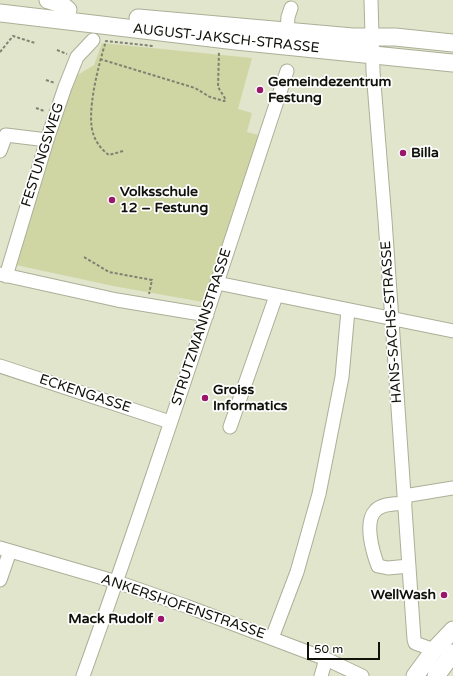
<!DOCTYPE html>
<html>
<head>
<meta charset="utf-8">
<style>
  body { margin:0 }
  #map { position:relative; width:453px; height:676px; overflow:hidden; background:#e1e5cc; font-family:"Varela Round",sans-serif }
  canvas { display:block }
  .scale { position:absolute; left:307px; top:642px; width:73px; height:18px; box-sizing:border-box; border:2px solid #101109; border-top:0; padding-left:5px; font-size:12px; line-height:14px; white-space:nowrap; color:#101109; -webkit-text-stroke:3px #fff; paint-order:stroke }
</style>
</head>
<body>
<div id="map">
<canvas width="453" height="676"></canvas>
<div class="scale">50 m</div>
</div>
<script>
const ctx = document.querySelector('canvas').getContext('2d');
ctx.lineJoin = 'round';
function fillPath(path, color) { ctx.fillStyle = color; ctx.fill(path, 'evenodd'); }
function trace(path, color, width, dash) { ctx.strokeStyle = color; ctx.lineWidth = width; ctx.lineCap = dash ? 'butt' : 'round'; ctx.setLineDash(dash || []); ctx.stroke(path); }
function label(font, color, halo, rows, align = 'center') {
  ctx.font = font + ' "Varela Round",sans-serif'; ctx.lineWidth = 3.5; ctx.setLineDash([]); ctx.textBaseline = 'middle'; ctx.strokeStyle = halo; ctx.fillStyle = color; for (const [text, x, y, turn = 0] of rows) {
    ctx.save(); ctx.translate(x, y); ctx.rotate((+turn || 0) * Math.PI / 180); ctx.textAlign = isNaN(turn) ? turn : align; if (halo) ctx.strokeText(text, 0, 0); ctx.fillText(text, 0, 0); ctx.restore();
  }
}
fillPath(new Path2D(`
  M102 43 252 58 238 109 252 113 247 132 259 135 203 302 113 286 16 265 53 138 76 76 94 65Z`), '#cfd6a4');
const minor = new Path2D(`
  M371 0 373 71 385 220 414 639 415 643 434 650
  M287 32 288 17 291 8
  M0 151 6 135 47 140
  M0 274 117 300 207 315
  M6 276 47 140 65 87 77 57 93 40
  M217 283 453 331
  M0 366 170 422
  M230 427 276 296
  M404 496 453 488
  M405 503C396 504 381 503 375 511 364 523 373 553 378 566L388 568 409 566
  M0 548 117 582 186 606 326 659 362 676
  M0 580 10 551
  M272 638 297 572 319 494 342 377 348 310
  M83 676C155 475 220 273 287 71
  M321 676 326 659`);
const major = new Path2D(`
  M48 0 61 4 68 10
  M0 13 236 41 453 63
  M138 18 353 37H395L453 43
  M415 676 434 650 453 630
  M436 676 453 653`);
trace(minor, '#acaf97', 15);
trace(major, '#acaf97', 19);
trace(new Path2D(`
  M57 50 67 54
  M0 52 13 36 35 43
  M100 59 195 88 210 97 224 101 226 100 218 87 219 52
  M46 80 55 83
  M36 108 44 111
  M123 151 109 155C103 151 97 144 94 136 85 115 99 63 106 41L153 46
  M84 257 109 272 152 280 149 294`), '#7f8271', 2, [3, 2]);
trace(minor, '#fff', 13);
trace(major, '#fff', 17);
for (const [x, y, r, color] of [
  [260,90,4,"#99166b"],
  [403,153,4,"#99166b"],
  [112,200,4,"#99166b"],
  [205,398,4,"#99166b"],
  [444,595,4,"#99166b"],
  [161,619,4,"#99166b"]
]) { const dot = new Path2D(); dot.arc(x, y, r, 0, 2 * Math.PI); ctx.fillStyle = color; ctx.fill(dot); trace(dot, '#fff', 1.5); }
label('14px', '#101109', '#fff', [
  ["AUGUST-JAKSCH-STRASSE",226,39,6],
  ["FESTUNGSWEG",43,155,-72],
  ["HANS-SACHS-STRASSE",392,322,-94],
  ["STRUTZMANNSTRASSE",202,327,-72],
  ["ECKENGASSE",85,394,18],
  ["ANKERSHOFENSTRASSE",183,607,19]
]);
label('bold 14px', '#101109', '#fff', [
  ["Gemeindezentrum",268,82],
  ["Festung",268,98],
  ["Billa",411,153],
  ["Volksschule",120,192],
  ["12 – Festung",120,208],
  ["Groiss",213,390],
  ["Informatics",213,406],
  ["WellWash",436,595,"right"],
  ["Mack Rudolf",153,619,"right"]
], 'left');
</script>
</body>
</html>
